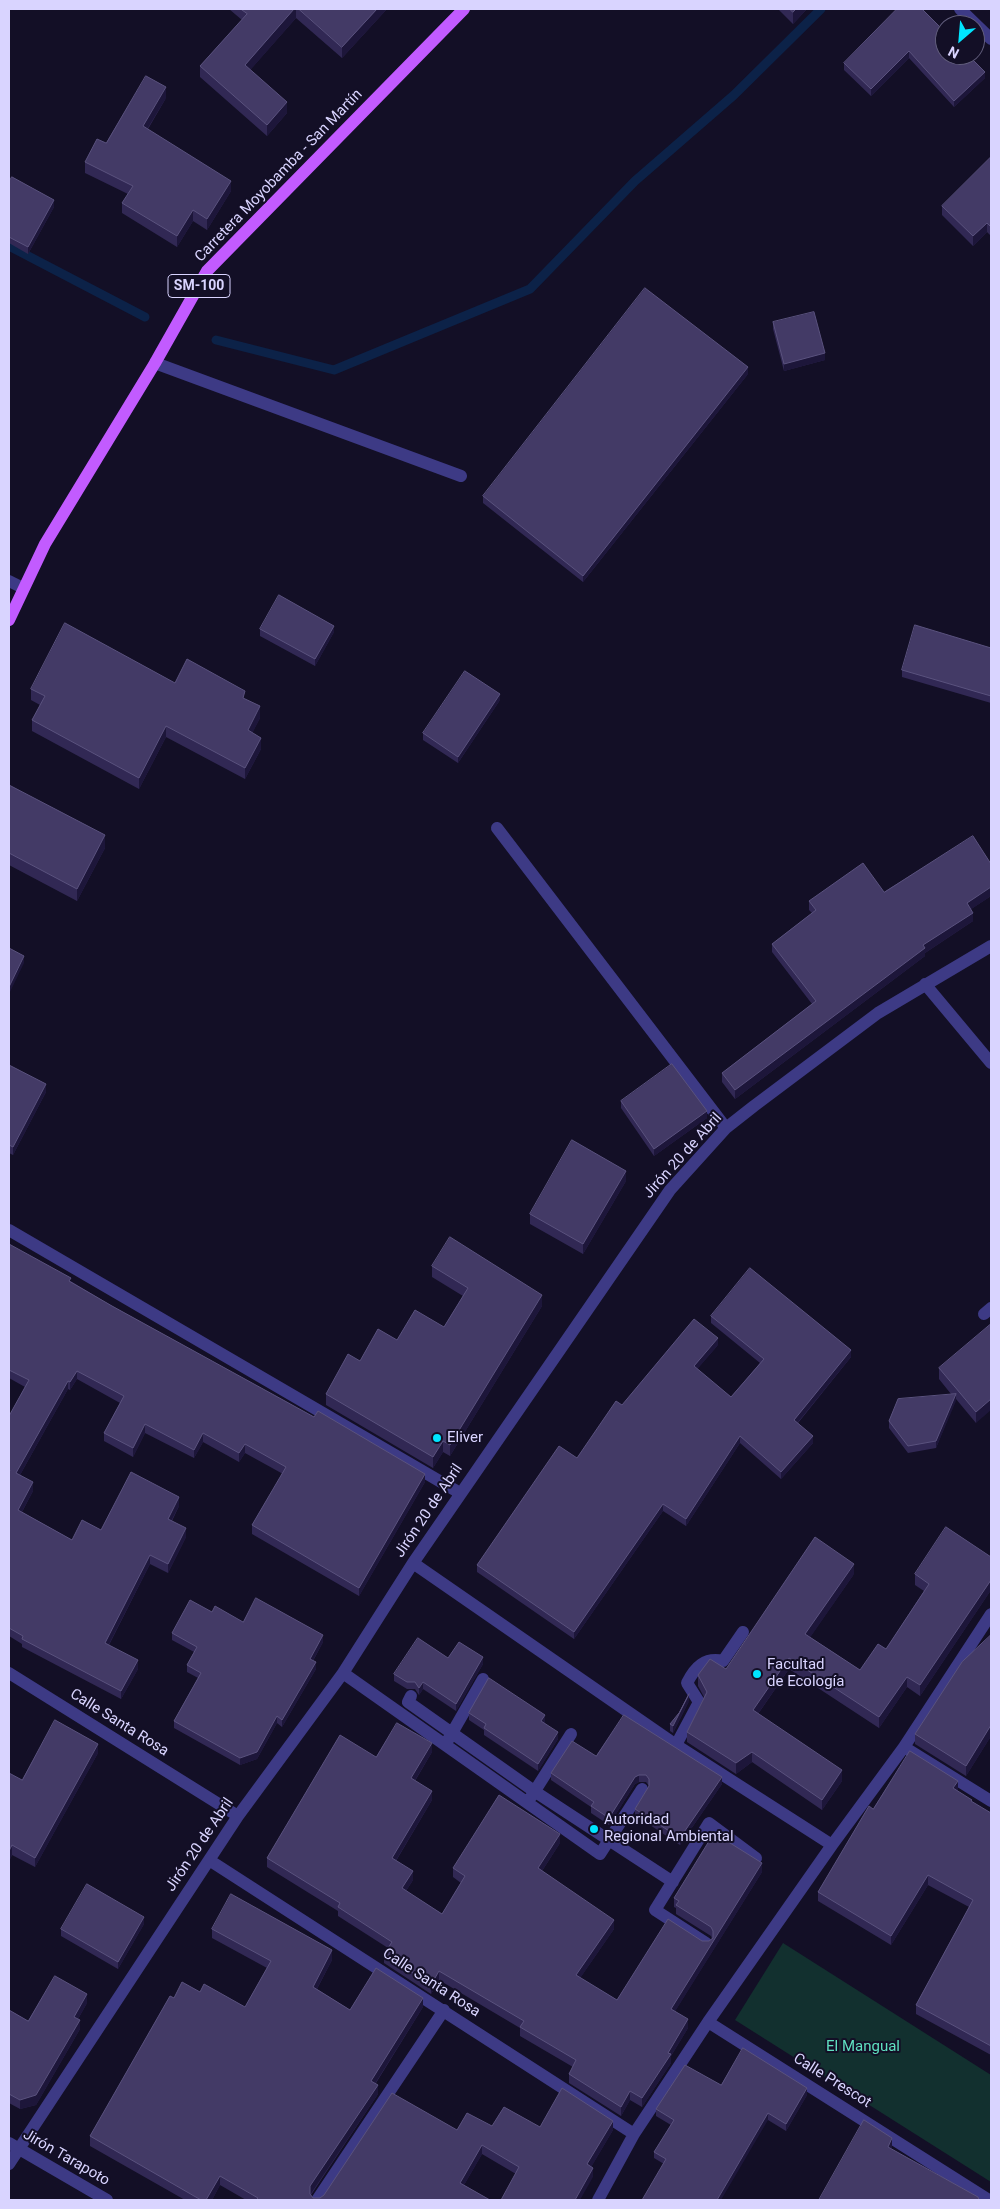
<!DOCTYPE html>
<html>
<head>
<meta charset="utf-8">
<style>
  body { margin:0 }
  #map { position:relative; width:1000px; height:2209px; overflow:hidden; background:#130f26; font-family:Roboto,sans-serif }
  canvas { display:block }
  .frame { position:absolute; inset:0; border:10px solid #d9d4ff; pointer-events:none }
  .north { position:absolute; left:935px; top:15px; width:50px; height:50px; box-sizing:border-box; background:#130f26; border:1px solid #625e7d; border-radius:50%; rotate:207deg; font-size:14px; font-weight:700; line-height:20px; text-align:center; color:#d9d4ff }
  .north::after { content:''; display:block; margin:auto; width:18px; height:22px; background:#00e5ff; clip-path:polygon(50% 0,100% 100%,50% 72%,0 100%) }
</style>
</head>
<body>
<div id="map">
<canvas width="1000" height="2209"></canvas>
<div class="frame"></div>
<div class="north">N</div>
</div>
<script>
const ctx = document.querySelector('canvas').getContext('2d');
ctx.lineJoin = 'round';
function fillPath(path, color) { ctx.fillStyle = color; ctx.fill(path, 'evenodd'); }
function trace(path, color, width, dash) { ctx.strokeStyle = color; ctx.lineWidth = width; ctx.lineCap = dash ? 'butt' : 'round'; ctx.setLineDash(dash || []); ctx.stroke(path); }
function label(font, color, halo, rows, align = 'center') {
  ctx.font = font + ' Roboto,sans-serif'; ctx.lineWidth = 4; ctx.setLineDash([]); ctx.textBaseline = 'middle'; ctx.strokeStyle = halo; ctx.fillStyle = color; for (const [text, x, y, turn = 0] of rows) {
    ctx.save(); ctx.translate(x, y); ctx.rotate((+turn || 0) * Math.PI / 180); ctx.textAlign = isNaN(turn) ? turn : align; if (halo) ctx.strokeText(text, 0, 0); ctx.fillText(text, 0, 0); ctx.restore();
  }
}
fillPath(new Path2D(`
  M783 1943 991 2075V2182L735 2020Z`), '#12302f');
trace(new Path2D(`
  M9 246 145 317
  M216 340 334 370 530 289 635 181 734 95 821 9`), '#0c2248', 9);
trace(new Path2D(`
  M960 9 991 39
  M155 363 461 476
  M9 581 23 588
  M497 828 726 1128
  M925 984 991 1063
  M9 1230 460 1493
  M984 1314 991 1308
  M413 1563 676 1745 832 1845
  M9 1673 238 1816
  M343 1673 600 1854 642 1789
  M411 1696 408 1702 534 1791 673 1882
  M448 1740 483 1679
  M676 1745 699 1702 687 1683C695 1667 705 1657 723 1661L743 1632
  M904 1747 991 1801
  M531 1797 571 1734
  M209 1860 634 2134
  M706 1943 655 1910 709 1823 756 1858
  M708 2022 989 2200
  M9 2143 107 2200
  M9 2164 238 1816 343 1673 413 1563 670 1190 726 1128 754 1106 878 1013 991 946
  M317 2200 444 2010
  M598 2200 634 2134 708 2022 832 1845 904 1747 991 1614`), '#3d3a85', 12);
trace(new Path2D(`
  M9 620 45 544 155 363 207 271 464 9`), '#c25bff', 12);
fillPath(new Path2D(`
  M229 9H387L342 58 296 18 250 70 287 113 267 136 200 77V66L242 20Z
  M778 9H807L793 24Z
  M897 9 985 78 954 107 909 58 871 96 844 70V63Z
  M166 98 148 129 231 191 207 230 193 221 177 247 122 213V203L128 194 85 173V162L106 143Z
  M991 157V236L987 232 973 246 942 215V206Z
  M9 182 54 207 28 254 9 243Z
  M773 322 825 360 784 371 773 329Z
  M748 374 583 582 483 503V496Z
  M260 629 334 632 315 666 260 636Z
  M991 648V703L902 677V670Z
  M175 683 245 699 260 718 252 733 261 749 245 779 166 737 139 789 32 731V720L40 705 31 700V689Z
  M500 700 458 763 423 740V733Z
  M9 785 105 848 77 901 9 865Z
  M884 892 991 896 971 909 973 921 925 953V956L735 1099 722 1082V1073L812 1004 772 952V944L812 913 809 910V901Z
  M9 1065 46 1092 13 1155 9 1153Z
  M621 1101 707 1118 654 1156 621 1108Z
  M626 1181 583 1254 530 1224V1214Z
  M9 1244 112 1306 425 1482 359 1596 252 1534V1525L283 1474 245 1453 239 1462 203 1442 194 1458 145 1433 133 1457 104 1441V1433L120 1403 77 1379 70 1390 68 1389 20 1475 33 1491 22 1512 72 1540 179 1506 172 1521 186 1537 168 1573 150 1564 109 1645 138 1669 121 1699 22 1647V1644L9 1636V1416L25 1387 9 1378Z
  M432 1266 542 1306 450 1456 443 1452 433 1468 326 1405V1394L360 1361 397 1340 444 1327 463 1296 432 1277Z
  M711 1316 851 1357 798 1423 813 1443 781 1479 740 1443 686 1526 663 1511 574 1639 477 1572V1565L577 1458 622 1405 718 1345 697 1369 731 1397 760 1363 711 1323Z
  M991 1324 976 1423 956 1399 936 1448 908 1453 889 1428V1421L951 1394 939 1379V1368Z
  M991 1557V1590L920 1696 907 1687 879 1728 789 1669 758 1714 842 1781 822 1810 752 1762 736 1774 687 1742V1732L704 1697 698 1686V1675L726 1669 854 1574 810 1637 860 1670 886 1649 924 1591 915 1585V1574Z
  M212 1612 243 1622 323 1642 313 1661 316 1669 282 1727 277 1723 257 1759 240 1765 174 1728V1721L198 1678 187 1672V1665L194 1652 172 1640V1633Z
  M991 1635V1736L966 1776 915 1744V1734Z
  M448 1658 483 1664 456 1711 423 1689 419 1695 415 1689H407L394 1681V1674Z
  M689 1701 673 1733 670 1731V1724Z
  M469 1713 545 1722 544 1723 558 1739 538 1771 484 1735V1730L469 1720Z
  M432 1752 415 1781 432 1800 396 1861 413 1880 406 1891 442 1914 461 1883 453 1877V1868L560 1843 542 1871 614 1929 580 1978 617 2000 702 1941H709L712 1939 711 1936 676 1914V1908L674 1907V1898L762 1872 675 2011 688 2028 671 2056V2063L642 2107 630 2100 621 2116 569 2083V2074L573 2067 520 2036V2028L439 1980 431 1994 384 1963V1954L388 1948 338 1916V1911L267 1867V1858L376 1757Z
  M98 1753 35 1867 12 1855 9 1861 22 1780Z
  M596 1756 722 1784 680 1845 635 1815V1809L649 1786 646 1782H639L635 1784 609 1825 591 1813V1807L551 1780V1773Z
  M958 1790 957 1791 972 1802 991 1813V2055L916 2014V2005L969 1907 928 1885 891 1945 818 1901V1892L873 1809Z
  M144 1924 118 1969 61 1936V1929Z
  M212 1929 332 1960 317 1989 350 2010 423 2007 376 2083 378 2094 311 2195 313 2198H320L457 2130 492 2126 613 2130 591 2167 593 2177 516 2174 482 2154 464 2185 490 2200H246L220 2185 212 2200H185L90 2146V2136L174 1998 200 1992 245 2007 267 1968 212 1938Z
  M87 2003 78 2019 80 2029 36 2105 20 2109 9 2103V2010L28 2021Z
  M807 2095 786 2131 768 2120 664 2164 654 2158V2152L671 2125 656 2116V2109Z`), '#312854');
fillPath(new Path2D(`
  M294 9H296V18L245 76V65Z
  M377 9H387L342 58V47Z
  M796 9H807L793 24V12Z
  M909 51V58L871 96V89Z
  M985 72V78L954 107V101Z
  M166 87V98L143 136V126Z
  M287 102V113L267 136V125Z
  M231 181V191L207 230V219Z
  M54 200V207L28 254V247Z
  M193 210V221L177 247V236Z
  M987 223V232L973 246V236Z
  M825 353V360L784 371V364Z
  M748 367V374L583 582V576Z
  M334 626V632L315 666V659Z
  M500 694V700L458 763V757Z
  M260 706V718L248 742V730Z
  M166 726V737L139 789V778Z
  M261 738V749L245 779V768Z
  M105 835V848L77 901V889Z
  M991 887V896L967 912V903Z
  M973 913V921L925 953V956L735 1099V1090L923 945Z
  M24 956V963L9 994V987Z
  M46 1084V1092L13 1155V1147Z
  M707 1111V1118L654 1156V1149Z
  M626 1171V1181L583 1254V1244Z
  M542 1295V1306L450 1456V1445Z
  M718 1338V1345L694 1373V1366Z
  M851 1350V1357L794 1427V1420Z
  M77 1371V1379L70 1390V1382Z
  M68 1381V1389L16 1482V1473Z
  M956 1394V1401L936 1448V1441Z
  M991 1399V1410L976 1423V1412Z
  M145 1424V1433L133 1457V1448Z
  M203 1433V1442L194 1458V1450Z
  M740 1436V1443L686 1526V1519Z
  M813 1436V1443L781 1479V1472Z
  M443 1441V1452L433 1468V1457Z
  M245 1444V1453L239 1462V1453Z
  M425 1474V1482L359 1596V1588Z
  M33 1482V1491L18 1519V1510Z
  M179 1497V1506L168 1527V1519Z
  M663 1504V1511L574 1639V1632Z
  M186 1528V1537L168 1573V1564Z
  M150 1555V1564L105 1652V1643Z
  M854 1564V1574L805 1645V1634Z
  M991 1580V1590L920 1696V1685Z
  M323 1635V1642L310 1666V1659Z
  M483 1657V1664L456 1711V1704Z
  M789 1658V1669L753 1721V1710Z
  M138 1660V1669L121 1699V1691Z
  M316 1662V1669L282 1727V1720Z
  M907 1677V1687L879 1728V1717Z
  M423 1682V1689L419 1695V1688Z
  M689 1694V1701L673 1733V1726Z
  M545 1715V1722L541 1728V1721Z
  M277 1716V1723L257 1759 240 1765V1758Z
  M991 1725V1736L966 1776V1766Z
  M558 1732V1739L538 1771V1764Z
  M432 1743V1752L411 1787V1778Z
  M98 1744V1753L35 1867V1858Z
  M752 1752V1762L736 1774V1763Z
  M842 1770V1781L822 1810V1800Z
  M639 1775V1782L635 1784 609 1825V1818L635 1777Z
  M722 1777V1784L680 1845V1838Z
  M958 1781V1790L953 1798V1788Z
  M432 1791V1800L392 1867V1858Z
  M560 1834V1843L538 1877V1868Z
  M12 1845V1855L9 1861V1851Z
  M762 1863V1872L671 2018V2009Z
  M413 1871V1880L402 1897V1888Z
  M928 1875V1885L891 1945V1936Z
  M144 1917V1924L118 1969V1962Z
  M614 1920V1929L576 1984V1975Z
  M332 1950V1960L313 1996V1987Z
  M439 1971V1980L431 1994V1985Z
  M87 1994V2003L74 2026V2017Z
  M423 1998V2007L371 2090V2081Z
  M688 2019V2028L671 2056V2063L642 2107V2098L668 2053Z
  M80 2020V2029L36 2105 20 2109V2100Z
  M378 2085V2094L310 2195V2200V2186Z
  M807 2088V2095L786 2131V2124Z
  M630 2091V2100L621 2116V2107Z
  M768 2113V2120L721 2200H717Z
  M613 2121V2130L587 2174V2164Z
  M892 2138V2148L888 2157V2147Z
  M482 2145V2154L460 2192V2183Z
  M593 2168V2177L580 2200H575Z
  M220 2176V2185L212 2200H206Z`), '#1d163a');
const building = new Path2D(`
  M241 9H294L245 65 287 102 267 125 200 66 247 14Z
  M299 9H377L342 47Z
  M790 9H796L793 12Z
  M897 9H922L945 32V55H968L985 72 954 101 909 51 871 89 844 63Z
  M146 76 166 87 143 126 231 181 207 219 193 210 177 236 122 203 133 186 85 162 97 139 106 143Z
  M991 157V227L987 223 973 236 942 206Z
  M12 177 54 200 28 247 9 237V182Z
  M645 288 748 367 583 576 483 496Z
  M814 312 825 353 784 364 773 322Z
  M279 595 334 626 315 659 260 629Z
  M65 623 175 683 187 659 245 691 243 698 260 706 248 730 261 738 245 768 166 726 139 778 32 720 45 696 31 689Z
  M915 625 991 648V696L902 670Z
  M465 671 500 694 458 757 423 733Z
  M9 785 105 835 77 889 9 853Z
  M973 836 991 864V887L967 903 973 913 923 945 925 948 735 1090 722 1073 816 1001 772 944 816 910 809 901 863 863 884 892Z
  M9 948 24 956 9 987Z
  M672 1064 707 1111 654 1149 621 1101Z
  M9 1065 46 1084 13 1147 9 1145Z
  M572 1140 626 1171 583 1244 530 1214Z
  M450 1237 542 1295 450 1445 443 1441 433 1457 326 1394 348 1354 360 1361 378 1329 397 1340 415 1310 444 1327 468 1288 432 1266Z
  M9 1244 71 1278 69 1281 112 1306 314 1417 318 1411 425 1474 359 1588 252 1525 286 1467 245 1444 239 1453 203 1433 194 1450 145 1424 133 1448 104 1433 124 1396 77 1371 70 1382 68 1381 16 1473 33 1482 18 1510 72 1540 82 1520 101 1530 131 1472 179 1497 168 1519 186 1528 168 1564 150 1555 105 1643 138 1660 121 1691 22 1639 23 1636 9 1628V1472L10 1470 9 1469V1416L29 1380 9 1370Z
  M750 1268 851 1350 794 1420 813 1436 781 1472 740 1436 686 1519 663 1504 574 1632 477 1565 559 1446 577 1458 616 1401 622 1405 694 1319 718 1338 694 1366 731 1397 764 1359 711 1316Z
  M991 1324V1399L976 1412 939 1368Z
  M956 1394 936 1441 908 1446 889 1421 898 1399Z
  M946 1527 991 1557V1580L920 1685 907 1677 879 1717 789 1658 753 1710 842 1770 822 1800 752 1752 736 1763 687 1732 707 1692 698 1675 710 1659 726 1669 815 1537 854 1564 805 1634 860 1670 878 1644 886 1649 929 1584 915 1574Z
  M256 1598 323 1635 310 1659 316 1662 282 1720 277 1716 257 1752 240 1758 174 1721 201 1673 187 1665 197 1647 172 1633 190 1600 212 1612 215 1606 243 1622Z
  M991 1635V1725L966 1766 915 1734 962 1662Z
  M418 1638 448 1658 459 1642 483 1657 456 1704 423 1682 419 1688 415 1682H407L394 1674Z
  M489 1678 545 1715 541 1721 558 1732 538 1764 484 1728 486 1724 469 1713Z
  M689 1694 673 1726 670 1724 679 1713Z
  M624 1715 722 1777 680 1838 635 1809 649 1786V1779L646 1775H639L635 1777 609 1818 591 1806 594 1802 551 1773 572 1741 596 1756Z
  M55 1720 98 1744 35 1858 12 1845 9 1851V1773L22 1780Z
  M397 1723 432 1743 411 1778 432 1791 392 1858 413 1871 402 1888 442 1914 465 1876 453 1868 499 1795 560 1834 538 1868 614 1920 576 1975 617 2000 668 1919 702 1941H709L713 1938V1931L711 1927 676 1905 679 1901 674 1898 714 1833 762 1863 671 2009 688 2019 668 2053 671 2054 642 2098 630 2091 621 2107 569 2074 576 2060 520 2027 524 2021 439 1971 431 1985 384 1954 392 1942 338 1907 340 1903 267 1858 340 1735 376 1757Z
  M910 1751 958 1781 953 1788 972 1800 971 1801 991 1813V2046L916 2005 973 1900 928 1875 891 1936 818 1892 869 1806 873 1809Z
  M87 1884 144 1917 118 1962 61 1929Z
  M231 1894 332 1950 313 1987 350 2010 376 1968 423 1998 371 2081 378 2085 310 2186V2194L313 2198H320L324 2195 392 2093 457 2130 467 2113 492 2126 504 2107 540 2127 562 2088 613 2121 587 2164 593 2168 575 2200H501L519 2167 482 2145 460 2183 490 2200H256L258 2198 220 2176 206 2200H201L90 2136 170 1996 174 1998 182 1982 200 1992 204 1984 245 2007 271 1961 212 1929Z
  M55 1976 87 1994 74 2017 80 2020 36 2095 20 2100 9 2094V2010L28 2021Z
  M743 2048 807 2088 786 2124 768 2113 717 2200H642L666 2159 654 2152 674 2120 656 2109 685 2065 721 2085Z
  M864 2120 892 2138 888 2147 978 2197 979 2200H819Z`);
fillPath(building, '#433a66');
trace(building, '#5a527e', 1);
for (const [x, y, r, color] of [
  [437,1438,5,"#00e5ff"],
  [757,1674,5,"#00e5ff"],
  [594,1829,5,"#00e5ff"]
]) { const dot = new Path2D(); dot.arc(x, y, r, 0, 2 * Math.PI); ctx.fillStyle = color; ctx.fill(dot); trace(dot, '#130f26', 2); }
for (const [x, y, w] of [
  [199,286,62]
]) { const box = new Path2D(); box.roundRect(x - w / 2, y - 11.5, w, 23, 4); ctx.fillStyle = '#130f26'; ctx.fill(box); trace(box, '#d9d4ff', 1); }
label('bold 14px', '#d9d4ff', null, [
  ["SM-100",199,286]
]);
label('15px', '#d9d4ff', '#130f26', [
  ["Carretera Moyobamba - San Martín",279,176,-46],
  ["Jirón 20 de Abril",683,1156,-48],
  ["Jirón 20 de Abril",429,1511,-56],
  ["Calle Santa Rosa",119,1723,32],
  ["Jirón 20 de Abril",200,1845,-56],
  ["Calle Santa Rosa",431,1983,33],
  ["Calle Prescot",832,2081,32],
  ["Jirón Tarapoto",66,2158,30]
]);
label('15px', '#d9d4ff', '#130f26', [
  ["Eliver",447,1438],
  ["Facultad",767,1665],
  ["de Ecología",767,1682],
  ["Autoridad",604,1820],
  ["Regional Ambiental",604,1837]
], 'left');
label('15px', '#5fe0c0', '#130f26', [
  ["El Mangual",863,2047]
]);
</script>
</body>
</html>
